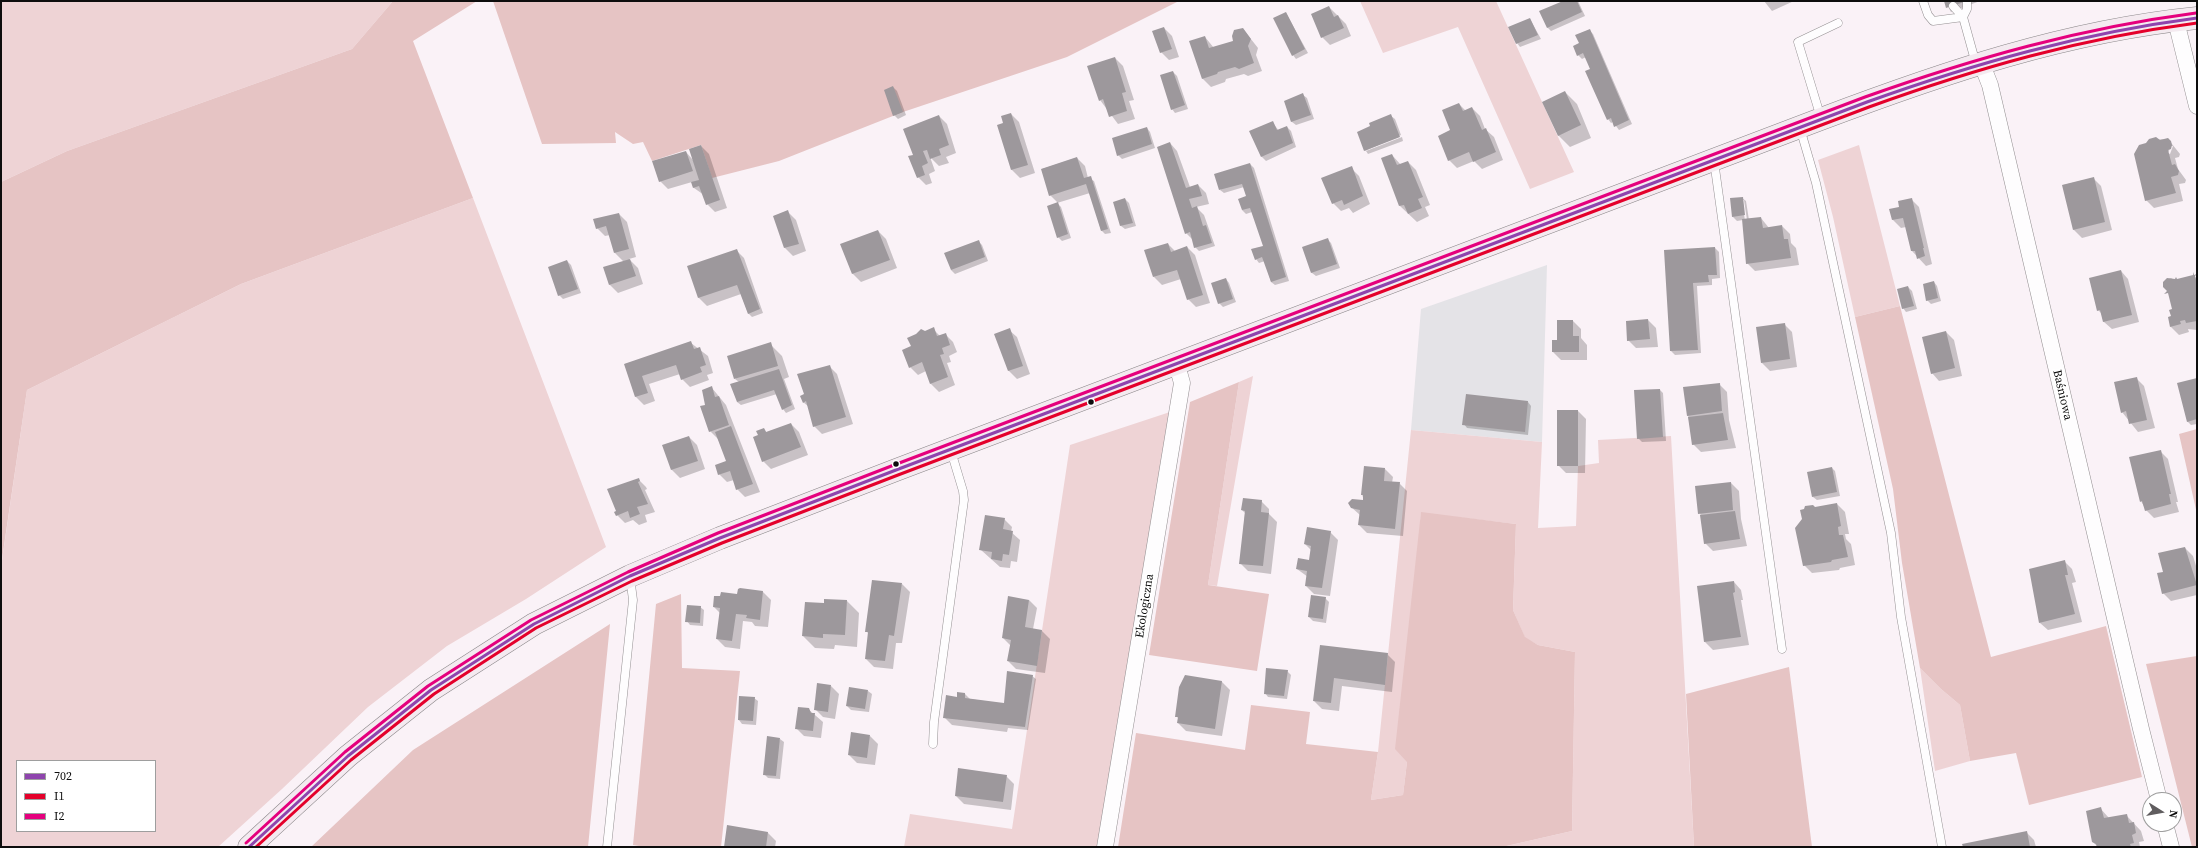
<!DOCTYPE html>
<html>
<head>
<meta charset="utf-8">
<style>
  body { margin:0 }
  #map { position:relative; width:2198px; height:848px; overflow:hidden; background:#faf2f7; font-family:"Source Serif 4",serif }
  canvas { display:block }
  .frame { position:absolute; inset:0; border:2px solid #0d0d0d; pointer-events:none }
  .legend { position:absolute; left:16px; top:760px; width:140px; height:72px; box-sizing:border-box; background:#fff; border:1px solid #9e9e9e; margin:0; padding:5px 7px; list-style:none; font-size:12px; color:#0d0d0d }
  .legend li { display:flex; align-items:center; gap:8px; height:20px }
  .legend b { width:20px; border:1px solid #9e9e9e }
  .north { position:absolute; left:2142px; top:792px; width:40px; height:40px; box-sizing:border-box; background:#fff; border:1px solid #9e9e9e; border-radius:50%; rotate:101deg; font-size:11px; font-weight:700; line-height:16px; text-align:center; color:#0d0d0d }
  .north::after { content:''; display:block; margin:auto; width:14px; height:18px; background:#605d5f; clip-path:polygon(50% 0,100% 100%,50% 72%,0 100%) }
</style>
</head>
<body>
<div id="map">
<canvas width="2198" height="848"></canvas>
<div class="frame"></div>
<ul class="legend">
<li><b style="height:5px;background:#8e44ad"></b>702</li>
<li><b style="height:5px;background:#e4002b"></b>I1</li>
<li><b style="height:5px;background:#e5007d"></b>I2</li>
</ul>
<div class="north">N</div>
</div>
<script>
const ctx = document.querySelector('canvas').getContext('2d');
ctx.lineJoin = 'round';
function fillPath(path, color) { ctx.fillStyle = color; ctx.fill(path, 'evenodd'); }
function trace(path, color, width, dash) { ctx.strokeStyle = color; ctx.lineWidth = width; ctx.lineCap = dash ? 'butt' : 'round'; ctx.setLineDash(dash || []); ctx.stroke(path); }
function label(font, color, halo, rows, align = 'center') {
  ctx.font = font + ' "Source Serif 4",serif'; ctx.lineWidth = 4; ctx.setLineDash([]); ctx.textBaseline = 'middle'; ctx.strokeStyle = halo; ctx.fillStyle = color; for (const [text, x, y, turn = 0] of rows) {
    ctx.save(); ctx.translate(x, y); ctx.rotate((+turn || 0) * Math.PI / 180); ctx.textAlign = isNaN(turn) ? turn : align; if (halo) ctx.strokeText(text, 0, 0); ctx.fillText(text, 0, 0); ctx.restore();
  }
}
fillPath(new Path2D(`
  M1547 265 1542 442 1411 430 1421 309Z`), '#e4e3e7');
fillPath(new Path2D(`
  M1 1H393L352 49 67 151 1 182Z
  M1360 1H1496L1574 172 1530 189 1458 27 1383 53Z
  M1859 145 1900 306 1855 317 1833 217 1818 160Z
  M473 198 606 547 526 599 447 646 368 707 282 789 218 847H1V567L27 390 241 284ZM17 761H155V831H17Z
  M1253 376 1217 586 1208 585 1239 382Z
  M1170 412 1098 847H904L910 814 1012 829 1070 445Z
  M1411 430 1542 442 1538 528 1576 526 1578 466 1599 463 1598 440 1671 436 1694 847H1502L1572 831 1575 652 1538 645 1525 638 1513 610 1516 524 1421 513 1407 762 1403 795 1371 800 1378 752Z
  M1920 668 1941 689 1960 705 1970 761 1935 771Z`), '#eed3d5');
fillPath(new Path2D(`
  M393 1H477L413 41 473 198 241 284 27 390 1 566V182L67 151 352 49Z
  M493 1H1179L1067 57 903 112 779 161 712 178 701 145 652 161 643 142 633 144 615 132 616 143 542 144Z
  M1900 306 1991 657 2106 626 2142 777 2029 805 2016 753 1970 761 1960 705 1941 689 1920 668 1902 563 1893 489 1855 317Z
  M1239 382 1208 585 1269 594 1257 671 1149 655 1190 402Z
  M2197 429V514L2179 434Z
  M1421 512 1516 524 1513 610 1525 637 1538 645 1575 652 1572 831 1502 847H1118L1136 733 1245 750 1251 705 1310 712 1306 744 1378 752 1371 800 1403 795 1407 762 1395 749Z
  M681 594 682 668 740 671 721 847H645L633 845 656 604Z
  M610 624 588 847H311L413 750Z
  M2197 656V847H2192L2146 664Z
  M1789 667 1812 847H1694L1686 694Z`), '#e6c4c4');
fillPath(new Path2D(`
  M1566 1H1578L1585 16 1551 31 1547 27Z
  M1764 1H1794L1772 11Z
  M1945 1H1980L1951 12Z
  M1329 7 1346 24 1351 36 1330 45 1322 37Z
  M1286 13 1308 53 1296 59 1293 55Z
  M1530 19 1541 39 1520 47 1517 43Z
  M1164 28 1172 36 1179 57 1169 60 1161 52Z
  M1243 29 1258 48 1256 55 1262 71 1248 76 1244 74 1226 79 1225 82 1211 87 1203 79 1205 37 1214 48 1234 41Z
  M1589 30 1593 34 1632 124 1619 130 1613 122 1611 123 1608 119 1586 57 1582 59 1578 55 1580 44Z
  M1115 58 1123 66 1134 100 1129 101 1135 119 1118 124 1100 100Z
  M1173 72 1177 76 1188 109 1175 113 1172 109Z
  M893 87 897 91 906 115 898 119 894 115Z
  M1565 92 1577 104 1591 138 1570 147 1558 135Z
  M1303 95 1307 98 1314 119 1296 125 1292 122 1285 101Z
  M1459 104 1466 111 1472 108 1480 116 1485 129 1494 137 1503 160 1482 169 1474 161 1457 168 1449 160Z
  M1011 114 1019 122 1035 173 1020 178 1012 170 1004 124Z
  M939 116 947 124 956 153 946 157 949 163 939 166 930 157 935 171 929 174 932 183 926 185 918 177 914 155Z
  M1391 116 1395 119 1401 135 1365 151 1372 127Z
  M1273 123 1279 131 1287 127 1291 131 1296 147 1266 161 1262 157 1251 132Z
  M1147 128 1150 132 1155 148 1122 159 1118 155Z
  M1402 137 1403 141 1368 154 1366 151Z
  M2168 139 2180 154 2179 157 2175 158 2178 169 2186 180 2185 183 2179 184 2183 201 2154 208 2146 200 2147 144 2150 140ZM2171 146H2173L2170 154 2168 153Z
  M1170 143 1177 151 1190 187 1198 185 1206 193 1209 204 1196 207 1204 215 1215 246 1199 251 1195 247 1193 240 1186 233Z
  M701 146 709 154 727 208 715 212 707 204 704 195 694 188 692 182 668 189 660 181 686 152 693 160Z
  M1392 155 1401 165 1408 162 1416 170 1430 205 1425 207 1429 216 1417 222 1400 206 1382 159Z
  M1077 158 1085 166 1088 178 1094 181 1111 233 1105 234 1101 230 1090 193 1057 203 1061 207 1071 238 1062 241 1058 237 1048 206 1058 203 1050 195 1042 169Z
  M1250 164 1254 168 1289 281 1275 285 1271 282 1265 261 1259 263 1256 259 1264 246 1252 212 1246 214 1242 210 1247 197 1244 187 1224 193 1220 190Z
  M1351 168 1359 176 1370 204 1353 213 1349 208 1341 211 1333 203Z
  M2093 178 2101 186 2112 230 2082 238 2074 230 2063 185Z
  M1742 198 1746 201 1749 220 1761 218 1769 228 1782 226 1790 234 1791 243 1796 248 1799 265 1755 271 1747 263 1743 220 1737 221 1733 217ZM1742 200H1744L1747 220 1745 221Z
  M1125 199 1129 203 1136 226 1125 229 1121 226Z
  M1911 199 1919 207 1932 264 1926 266 1912 251 1906 227 1901 228 1893 220 1890 210 1901 207Z
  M788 212 796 220 806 251 793 256 785 248 774 216Z
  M619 214 627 222 636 257 629 259 638 268 643 284 618 293 610 285 605 268 624 262 615 253 610 235 605 236 597 228Z
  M878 231 886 239 897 268 861 282 853 274 842 245Z
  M1327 239 1331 243 1340 268 1316 276 1312 273 1304 248Z
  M978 241 982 245 988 261 955 274 951 270Z
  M1168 244 1175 251 1187 247 1195 255 1210 303 1196 307 1188 299 1181 279 1162 285 1154 277Z
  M1715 248 1719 252 1720 278 1712 279V285L1697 286 1701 353 1675 355 1671 351 1665 251Z
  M736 250 744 258 763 313 752 317 748 313 741 294 707 306 699 298 688 267Z
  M567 261 571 265 581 293 563 299 559 295Z
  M2121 271 2128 279 2139 322 2112 329 2104 322 2102 314 2098 310Z
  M2194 276 2197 279V330L2188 329 2189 332 2179 335 2171 327 2169 317H2172L2173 310 2166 280 2171 278 2176 281Z
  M1226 279 1229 283 1236 302 1223 307 1219 303Z
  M1934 282 1937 286 1941 301 1931 304 1927 300Z
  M1908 287 1912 291 1917 309 1906 312 1903 308Z
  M1648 320 1656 328 1658 347 1636 348 1628 340Z
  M1573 321 1581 329V338L1587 345V360H1561L1553 352Z
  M1784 324 1792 332 1797 367 1770 371 1762 363Z
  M933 329 940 336 945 334 953 342 957 352 949 356 951 362 947 363 955 385 939 392 931 384 926 371 918 375 910 367 912 347 925 332Z
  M1009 330 1017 337 1030 374 1017 379 1009 371 996 334Z
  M1946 332 1954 340 1962 376 1939 381 1932 373Z
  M691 343 708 356 713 373 707 375 709 380 690 387 682 379 680 374 649 384 655 401 644 405 636 397 625 364Z
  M770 344 782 356 789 377 784 379 795 409 786 413 783 409 777 394 741 405 737 402 739 382 735 379Z
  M829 366 837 374 853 424 822 434 814 426 809 407 803 402 805 395Z
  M2136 378 2144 386 2155 428 2138 432 2122 412Z
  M2197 379V424L2191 425 2187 421Z
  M1719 384 1727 392 1729 420 1736 448 1701 452 1693 444 1688 415Z
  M712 388 726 405 760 492 745 497 737 489 734 480 727 482 719 474 727 461 718 439 710 431 706 405Z
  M1660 390 1663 393 1666 441 1642 442 1638 438Z
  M1528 402 1531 406 1528 435 1467 428 1464 424Z
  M1578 411 1586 419 1585 473H1566L1558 465Z
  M791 424 799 432 808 455 771 469 763 461 760 436 764 429 767 433Z
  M689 437 697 445 705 469 680 478 672 470 664 446Z
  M2160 451 2168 459 2178 502H2176L2179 512 2154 518 2146 510 2141 501Z
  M1832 468 1835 471 1840 496 1817 500 1813 497Z
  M1385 469 1393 477 1392 483H1399L1407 491 1403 536 1367 533 1359 525 1360 515 1351 507 1364 501 1362 494Z
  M638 479 646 487 647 489 645 490 655 512 645 515 647 522 639 525 633 520 625 523 617 515Z
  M1731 483 1739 491 1741 519 1747 546 1713 551 1705 543 1696 487Z
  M1261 501 1269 509V514L1277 522 1271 574 1248 571 1240 563 1245 513 1242 510Z
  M1837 504 1845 512 1849 534H1845L1846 539 1851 544 1855 565 1840 568 1839 570 1812 573 1804 565 1803 519 1805 510Z
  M1004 519 1012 527 1011 532 1020 540 1017 562 1011 561 1010 568 1000 567 981 550Z
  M1330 532 1338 540 1330 596 1314 594 1306 586 1308 577 1297 569 1310 561 1311 550 1305 544Z
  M2185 548 2193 556 2197 569V595L2171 601 2163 593 2164 572Z
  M2064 561 2072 569 2076 582 2072 583 2082 622 2048 630 2040 623Z
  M1734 582 1741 590 1743 600H1741L1749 645 1713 650 1705 642Z
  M902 584 910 592 902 643H896L893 669 874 667 866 659 869 634 867 632Z
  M740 589 763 592 771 600 768 627 755 626 752 622 743 621 740 649 725 647 717 639 720 613 714 607 738 595Z
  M1325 598 1329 602 1326 623 1313 621 1309 617Z
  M1029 600 1037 608 1033 629 1042 631 1050 639 1045 673 1016 669 1008 661 1011 646 1003 638Z
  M847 601 859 613 857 647 835 645 834 649 815 648 803 636 825 604Z
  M700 607 704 610 703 626 690 625 687 621Z
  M1321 646 1387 654 1395 662 1392 692 1342 686 1339 711 1322 709 1314 701Z
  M1287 671 1291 675 1287 699 1268 697 1265 693Z
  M1032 676 1036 679 1028 730 1008 728 1007 732 952 725 944 717 958 698 965 694 970 699 1005 704Z
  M1185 676 1222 682 1230 690 1222 736 1186 731 1178 723 1179 719 1176 716Z
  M831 686 839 694 835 719 823 717 815 709Z
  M868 691 872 694 869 712 851 710 847 706Z
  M754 698 758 701 756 725 742 724 739 720Z
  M808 709 823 722 821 738 804 736 796 728Z
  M870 736 878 744 875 765 857 763 849 755Z
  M780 739 784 742 780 779 768 778 764 774Z
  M1006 776 1014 784 1011 810 964 804 956 796Z
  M2100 808 2109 818 2126 815 2141 831 2144 841 2139 842 2140 847H2098L2092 841Z
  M2026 832 2034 840 2036 847H1964Z
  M768 833 776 841 775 847H725Z`), '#0003');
fillPath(new Path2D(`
  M1563 1H1577L1582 12 1547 28 1539 11Z
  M1944 1H1967L1946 8Z
  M1329 6 1334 17 1338 15 1344 28 1321 38 1311 14Z
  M1286 12 1305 49 1292 56 1273 18Z
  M1530 18 1538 35 1516 44 1508 27Z
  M1164 27 1172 49 1160 53 1152 31Z
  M1243 28 1251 39 1248 46 1254 63 1239 69 1235 67 1218 72 1217 74 1202 79 1189 41 1205 36 1209 48 1233 41 1232 36 1234 30Z
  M1590 29 1629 120 1614 127 1611 118 1607 120 1585 71 1590 69 1583 53 1577 56 1573 46 1579 43 1575 35Z
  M1115 57 1126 92 1122 93 1127 111 1109 117 1103 99 1099 101 1087 66Z
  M1173 71 1185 105 1171 110 1160 75Z
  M893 86 903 112 893 116 884 90Z
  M1565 91 1581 125 1558 136 1542 102Z
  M1303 93 1311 115 1291 122 1284 101Z
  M1459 103 1463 111 1472 107 1482 130 1486 128 1496 152 1473 162 1469 152 1448 161 1438 136 1450 130 1442 110Z
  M1011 113 1028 165 1011 170 997 125 1003 123 1001 116Z
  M1391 114 1400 137 1364 151 1357 132 1370 126 1369 123Z
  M939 115 949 145 939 149 941 155 930 159 927 150 923 151 928 163 922 166 925 175 917 178 908 156 913 155 903 129Z
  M1273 121 1277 130 1287 126 1293 143 1261 157 1249 131Z
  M1147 127 1152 144 1117 156 1112 138Z
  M2156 137 2160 140 2168 138 2171 141 2172 145 2171 149 2168 150 2172 165 2175 164 2179 171 2178 175 2171 177 2176 193 2145 201 2134 154 2139 145 2146 143 2149 139Z
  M1170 142 1186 188 1198 184 1202 196 1189 199 1192 208 1197 206 1203 226 1206 225 1212 243 1194 248 1190 232 1185 234 1157 147Z
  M701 145 720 200 706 205 699 186 693 188 691 182 699 180 689 149Z
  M686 151 693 171 659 182 652 161Z
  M1392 154 1397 165 1408 161 1423 197 1418 199 1422 208 1408 214 1404 205 1399 206 1381 158Z
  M1077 157 1084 178 1091 176 1108 229 1101 231 1086 184 1049 196 1041 169Z
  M1250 163 1286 277 1271 282 1262 257 1255 260 1251 249 1263 246 1250 208 1242 210 1238 199 1246 196 1242 184 1219 190 1214 174Z
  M1352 166 1363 196 1344 205 1342 200 1332 204 1321 178Z
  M2094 177 2105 222 2073 230 2062 185Z
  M1743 197 1745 215 1732 217 1730 198Z
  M1125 198 1133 223 1120 226 1113 202Z
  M1912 198 1924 248H1923L1925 256 1917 259 1915 251H1911L1903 218 1892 220 1889 209 1899 207 1898 201Z
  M1058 202 1068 234 1057 238 1047 206Z
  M788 210 799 244 784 248 773 216Z
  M619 213 629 249 614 253 606 226 596 229 593 219Z
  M1761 217 1763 228 1782 225 1784 239H1788L1791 258 1746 264 1742 219Z
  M878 230 890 260 852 274 840 244Z
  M1328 238 1337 264 1311 273 1302 247Z
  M979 240 985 257 951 270 944 253Z
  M1168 243 1171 252 1187 246 1203 295 1187 300 1177 270 1153 277 1144 250Z
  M1715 247 1717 275H1708L1709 282 1693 283 1698 350 1670 351 1664 250Z
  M737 249 760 309 748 314 737 285 698 298 687 266Z
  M630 259 636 276 609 285 603 267Z
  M567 260 578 289 558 296 548 267Z
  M2121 270 2132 315 2103 322 2100 310 2097 311 2089 278Z
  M2194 272V275L2197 274 2195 276 2197 284V321L2186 323 2185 320 2180 321 2181 324 2170 327 2168 317 2171 316 2169 310 2172 309 2168 293 2164 294 2167 291 2163 287V282L2167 278 2175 279 2176 277 2177 279 2193 275Z
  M1226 278 1233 299 1218 304 1211 283Z
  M1934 281 1938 298 1926 301 1923 284Z
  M1908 286 1914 306 1902 309 1897 289Z
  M1648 319 1650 339 1627 341 1626 321Z
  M1557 320H1573V336H1579V352H1552V340H1557Z
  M1785 323 1790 359 1761 363 1756 327Z
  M934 327 937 336 946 333 950 345 942 348 944 354 940 355 948 377 930 384 922 362 909 368 902 350 911 346 907 338 916 334 921 329 925 331Z
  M1010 328 1023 366 1008 371 994 334Z
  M1946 331 1955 368 1931 374 1922 337Z
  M691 341 694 349 700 347 706 365 700 367 702 372 681 380 676 365 642 376 648 393 635 397 624 364Z
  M771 342 778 366 734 379 727 356Z
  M830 365 846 417 813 427 806 401 803 403 800 396 804 394 797 374Z
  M779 369 792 405 782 410 774 390 737 402 730 384Z
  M2137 377 2147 420 2129 424 2126 411 2121 413 2114 382Z
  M2197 378V419L2187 422 2177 383Z
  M1720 383 1722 411 1687 416 1683 387Z
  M712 386 715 397 719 396 729 425 709 432 700 406 705 405 702 390Z
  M1660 389 1663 437 1637 439 1634 390Z
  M1466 394 1528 401 1525 432 1462 425Z
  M1557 410H1578V466H1557Z
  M1723 413 1728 440 1692 445 1688 417Z
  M791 423 801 447 762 462 753 437 758 435 756 431 764 428 766 432Z
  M731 426 753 484 736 490 730 471 718 475 715 465 726 461 715 432Z
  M689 436 698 461 671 470 662 445Z
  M2161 450 2171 494H2169L2171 504 2145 511 2142 501 2140 502 2129 457Z
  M1364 466 1385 468 1384 481 1400 482 1395 529 1358 525 1360 510 1351 508 1348 503 1352 499 1363 500V495H1361Z
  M1832 467 1837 492 1812 497 1807 472Z
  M639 478 640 481 638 482 648 504 637 507 640 514 630 518 628 511 616 516 614 512 616 511 607 489Z
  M1731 482 1733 510 1698 514 1695 486Z
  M1243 498 1262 500 1261 512 1269 513 1263 566 1239 564 1245 511 1241 510Z
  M1837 503 1841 526 1838 527 1839 535H1843L1848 557 1832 560 1831 562 1803 566 1795 528 1802 519 1800 510 1804 509 1805 506 1813 505 1815 507Z
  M1735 511 1740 539 1704 544 1700 515Z
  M985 515 1005 518 1003 529 1013 531 1009 555 1003 554 1002 561 991 559 992 552 979 550Z
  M1307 527 1331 531 1322 588 1305 586 1307 571 1296 569 1298 558 1309 560 1311 546 1304 544Z
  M2185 547 2197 585 2162 594 2157 573 2163 572 2158 553Z
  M2065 560 2068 575H2065L2075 614 2039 623 2029 569Z
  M872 580 902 583 894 636 889 635 885 661 865 659 868 632H865Z
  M1734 581 1735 592 1733 593 1741 637 1704 642 1697 586Z
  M740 588 763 591 760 620 746 618 747 615 736 614 732 641 716 639 720 608 713 607 714 596H720L721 592 737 594 738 589Z
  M1311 595 1326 597 1323 619 1308 617Z
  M1008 596 1029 600 1025 627 1042 630 1037 666 1007 661 1011 640 1002 638Z
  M824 599 847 600 845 635 823 634V638L802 636 805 602 824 603Z
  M687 605 701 606 700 623 685 622Z
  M1320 645 1388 653 1385 685 1334 678 1331 703 1313 701Z
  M1266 668 1288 670 1284 696 1264 694Z
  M1007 671 1033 675 1025 727 943 718 946 695 957 697V692L965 693V698L1004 703Z
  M1185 675 1222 681 1215 729 1177 723 1178 717H1175L1179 687Z
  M817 683 831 685 828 712 814 710Z
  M849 687 868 690 865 709 846 706Z
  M739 696 755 697 753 721 738 720Z
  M798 707 809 708 811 713H815L813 731 795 729Z
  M851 732 870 735 867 758 848 755Z
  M767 736 780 738 776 776 763 775Z
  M958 768 1007 775 1003 802 955 796Z
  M2101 807 2104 818 2127 814 2129 823 2134 822 2136 833 2132 835 2134 843 2130 844 2131 847H2097L2096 844 2092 842 2086 811Z
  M727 825 768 832 766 847H724Z
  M2027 831 2030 847H1963L1962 844Z`), '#9d989c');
const lane = new Path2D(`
  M1923 1 1928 15 1933 21 1963 17
  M1967 1V9L1963 17 1976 64
  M1953 6 1963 17
  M1821 118 1798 42 1838 23
  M1800 128 1816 183 1891 533 1901 617 1942 847
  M1714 161 1782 649
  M933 744 934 722 964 500 963 491 951 451
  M607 847 633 600 630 577`);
const street = new Path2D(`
  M2176 21 2197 106
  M1981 62 1990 85 2141 729 2159 800
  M2165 824 2171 847
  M1105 847 1182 383 1177 365`);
const secondary = new Path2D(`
  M249 847 348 756 431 690 534 624 630 576 720 538 896 470 1821 119C1943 73 2066 31 2197 18`);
trace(lane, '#949092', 9);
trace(street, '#949092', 17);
trace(secondary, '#8a8789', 23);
trace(lane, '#fefdfe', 8);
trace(street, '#fefdfe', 16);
trace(secondary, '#f4eaf0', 22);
trace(new Path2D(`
  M249 847 348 756 431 690 534 624 630 576 720 538 896 470 1867 102C1976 63 2082 33 2197 18`), '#8e44ad', 3);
trace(new Path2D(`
  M256 847 351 760 434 694 536 628 632 581 722 543 898 475 1869 107C1977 68 2082 38 2197 23`), '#e4002b', 3);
trace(new Path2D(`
  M246 843 345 752 428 686 531 620 628 572 718 533 894 465 1865 97C1975 58 2081 28 2196 13`), '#e5007d', 3);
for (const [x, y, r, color] of [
  [1091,402,3.5,"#0d0d0d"],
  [896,464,3.5,"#0d0d0d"]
]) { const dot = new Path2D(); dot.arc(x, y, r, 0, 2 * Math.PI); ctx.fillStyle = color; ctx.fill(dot); trace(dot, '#fff', 1.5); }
label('12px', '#0d0d0d', '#fff', [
  ["Baśniowa",2062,395,77],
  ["Ekologiczna",1145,606,-81]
]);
</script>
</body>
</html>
